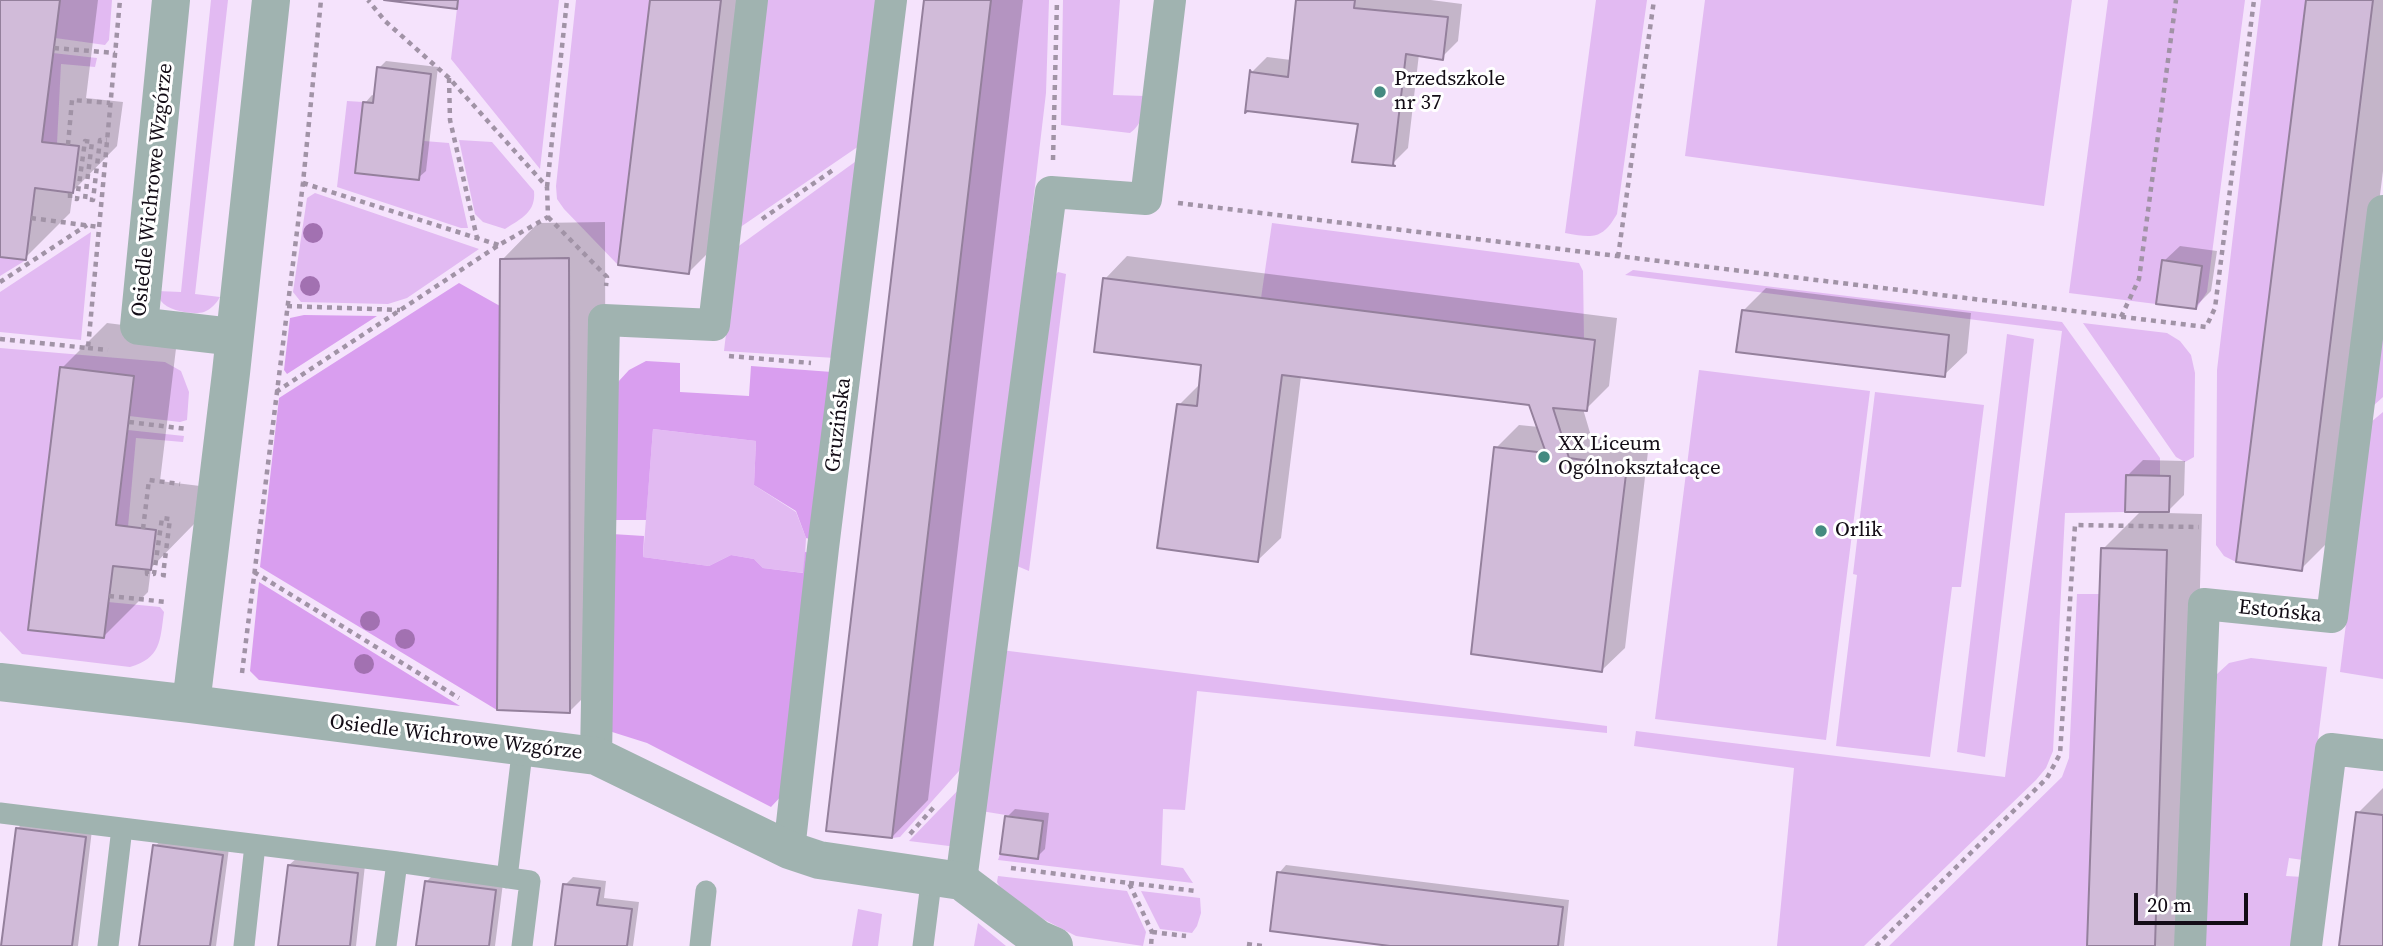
<!DOCTYPE html>
<html>
<head>
<meta charset="utf-8">
<style>
  body { margin:0 }
  #map { position:relative; width:2383px; height:946px; overflow:hidden; background:#f5e3fc; font-family:"Source Serif 4",serif }
  canvas { display:block }
  .scale { position:absolute; left:2134px; top:893px; width:114px; height:32px; box-sizing:border-box; border:4px solid #130c16; border-top:0; padding-left:9px; font-size:21px; line-height:24px; white-space:nowrap; color:#130c16; -webkit-text-stroke:5px #fff; paint-order:stroke }
</style>
</head>
<body>
<div id="map">
<canvas width="2383" height="946"></canvas>
<div class="scale">20 m</div>
</div>
<script>
const ctx = document.querySelector('canvas').getContext('2d');
ctx.lineJoin = 'round';
function fillPath(path, color) { ctx.fillStyle = color; ctx.fill(path, 'evenodd'); }
function trace(path, color, width, dash) { ctx.strokeStyle = color; ctx.lineWidth = width; ctx.lineCap = dash ? 'butt' : 'round'; ctx.setLineDash(dash || []); ctx.stroke(path); }
function label(font, color, halo, rows, align = 'center') {
  ctx.font = font + ' "Source Serif 4",serif'; ctx.lineWidth = 6; ctx.setLineDash([]); ctx.textBaseline = 'middle'; ctx.strokeStyle = halo; ctx.fillStyle = color; for (const [text, x, y, turn = 0] of rows) {
    ctx.save(); ctx.translate(x, y); ctx.rotate((+turn || 0) * Math.PI / 180); ctx.textAlign = isNaN(turn) ? turn : align; if (halo) ctx.strokeText(text, 0, 0); ctx.fillText(text, 0, 0); ctx.restore();
  }
}
fillPath(new Path2D(`
  M60 0H112L109 40 105 45 55 38Z
  M211 0H228L195 294 220 297C216 304 211 309 204 312 193 315 168 311 161 301 159 298 159 294 157 291L181 292Z
  M458 0H559L540 169 451 59Z
  M576 0H650L618 265 564 209 557 199 556 186Z
  M766 0H877L859 146 739 228Z
  M991 0H1049L1046 93 967 762 900 837 892 838Z
  M1063 0H1120L1113 95 1145 96C1143 111 1143 124 1130 133L1061 125Z
  M1596 0H1647L1617 214C1602 240 1593 238 1565 233Z
  M1705 0H2072L2044 206 1685 156Z
  M2108 0H2245L2207 292 2196 309 2162 261 2156 304 2069 293Z
  M2261 0H2306L2236 562 2224 556 2216 545 2217 370Z
  M53 53 97 58 95 67 61 64 57 144 42 142Z
  M347 101 363 102 355 173 419 180 424 141 449 143 468 228H461L337 187Z
  M459 140 492 142 534 191C536 212 522 218 505 229L483 222 475 214Z
  M859 159 835 358 724 351 736 248Z
  M315 193 479 249 407 298 388 304 301 302 293 292 307 198Z
  M1272 223 1579 263 1583 271 1584 339 1261 298Z
  M91 232 81 340 0 332V292Z
  M0 257 26 260 0 276Z
  M1633 270 2062 322 2160 458V476H2126L2125 512 2065 513 2053 751 2046 768 2036 780 1864 946H1777L1794 768 1634 746 1636 731 2005 777 2062 331 1625 275Z
  M1058 272 1066 274 1029 571 1017 566 1052 278Z
  M2083 323 2167 333 2180 341 2191 355 2195 373 2194 457 2185 462 2176 457Z
  M2383 325V397L2373 406Z
  M2007 334 2034 339 1985 757 1957 752Z
  M0 348 165 362 181 371 189 392 187 420 180 422 129 416 134 376 29 629 103 638 108 602 160 607 164 612C160 641 161 658 130 667L22 654 0 631Z
  M1699 370 1870 391 1826 740 1655 719Z
  M1875 392 1984 405 1961 587H1952L1930 757 1836 746 1857 575 1853 574Z
  M2383 412V679L2340 672 2371 422Z
  M653 429 756 441 754 485 796 512 806 538 804 573 763 568 754 559 731 555 709 566 643 557Z
  M128 430 184 436 183 442 136 438 128 527 116 525Z
  M2077 594H2099L2087 946H1889L2062 777 2069 758Z
  M1001 650 1607 726V733L1197 691 1185 810 1163 809 1161 865 1183 868 1193 883 998 860 1000 854 1038 859 1043 821 981 811Z
  M2251 658 2327 667 2303 860 2289 858 2286 876 2303 877 2294 946H2204L2217 674 2229 663Z
  M965 783 955 845 949 846 909 841Z
  M998 876 1127 891 1146 932 1143 946 1076 936 1043 919 1001 889 997 882Z
  M1141 891 1200 898 1201 913 1197 926 1192 933 1160 929Z
  M858 909 882 914 878 946H852Z
  M978 923 1006 946H974Z`), '#e2baf2');
fillPath(new Path2D(`
  M459 283 500 306 497 710 260 567 279 398Z
  M304 315 377 316 287 374 284 370 290 318Z
  M646 361 680 363V392L749 396 751 366 832 372 813 540 806 538 796 511 754 485 756 441 653 429 646 520H613L618 382 629 370Z
  M612 534 644 536 643 557 709 566 731 555 754 559 763 568 803 573 805 552 812 553 785 792 771 807 647 743 609 731Z
  M259 582 460 706 259 680 250 671Z`), '#d99eef');
fillPath(new Path2D(`
  M0 0H98L86 98 123 102 117 146 73 191 70 213 25 258 0 255Z
  M651 0H753L725 236 689 272Z
  M926 0H1023L928 800 892 837Z
  M1298 0H1431L1462 4 1458 41 1442 57 1419 54 1408 148 1392 164 1360 123 1251 73 1267 57 1291 60Z
  M2308 0H2383V171L2338 532 2301 569Z
  M386 61 438 67 426 171 418 178 365 103 372 95 375 96 379 68Z
  M605 222 606 675 570 711 502 260 538 223Z
  M2180 246 2217 251 2211 291 2195 307 2164 261Z
  M1127 256 1617 318 1609 386 1586 409H1583L1591 436 1649 443 1625 648 1602 670 1496 448 1519 425 1539 427 1530 403 1301 376 1281 538 1258 560 1179 405 1201 383 1203 363 1105 279Z
  M1766 288 1971 313 1967 353 1944 375 1743 311Z
  M107 323 178 332 160 481 200 486 195 523 151 568 148 592 103 637 62 368Z
  M2143 460 2185 461 2184 495 2166 513 2202 514 2190 946H2089L2103 549 2141 511 2127 476Z
  M2383 788V946H2341L2358 813Z
  M1015 809 1049 813 1045 849 1037 857 1007 817Z
  M25 821 92 830 78 946H3L17 829Z
  M163 839 229 848 216 946H141L155 846Z
  M297 858 365 865 356 946H280L289 865Z
  M1286 865 1569 900 1564 946H1405L1279 873Z
  M434 874 503 883 495 946H418L426 882Z
  M573 877 606 881 604 898 639 902 633 946H557L565 885Z`), '#0003');
const building = new Path2D(`
  M0 0H60L42 142 79 146 73 193 35 188 26 260 0 257Z
  M384 0H458L457 9Z
  M650 0H721L689 274 618 265Z
  M924 0H991L892 838 826 831Z
  M1296 0H1355L1354 8 1448 17 1443 60 1406 54 1393 165 1395 166 1352 162 1358 124 1247 111 1245 113 1250 70 1251 72 1288 77Z
  M2306 0H2373L2302 571 2236 562Z
  M377 67 431 74 419 180 355 173 363 102 373 103Z
  M569 258 570 713 497 710 500 259Z
  M2162 260 2202 266 2196 309 2156 304Z
  M1103 278 1595 340 1587 411 1553 408 1569 458 1627 466 1602 672 1471 654 1494 447 1546 453 1529 405 1282 375 1258 562 1157 548 1177 404 1197 406 1201 365 1094 352Z
  M1742 310 1949 335 1945 377 1736 352Z
  M60 367 134 376 116 525 156 530 151 570 113 566 104 638 28 630Z
  M2126 475 2170 476 2169 512H2125Z
  M2101 548 2167 550 2155 946H2087Z
  M2356 812 2383 815V946H2339Z
  M1005 816 1043 821 1038 859 1000 854Z
  M16 828 86 837 72 946H1Z
  M153 845 223 855 210 946H139Z
  M288 865 358 873 350 946H278Z
  M1277 872 1563 907 1558 946H1390L1270 931Z
  M425 881 496 890 489 946H416Z
  M563 884 600 888 597 905 632 909 627 946H555Z`);
fillPath(building, '#d1bbd9');
trace(building, '#94809c', 2);
trace(new Path2D(`
  M54 48 115 53
  M449 78 450 120 477 238
  M68 145 72 100 110 103
  M1053 160 1057 0
  M303 183 499 245
  M547 187 567 0
  M70 193V198L77 199 85 141 92 142 85 199 93 200 100 140H107
  M1178 203 2206 327 2215 308 2254 0
  M548 217 607 277 606 286
  M31 218 99 227
  M762 219 833 170
  M1618 257 1654 0
  M0 282 87 225
  M287 306 400 310
  M2121 317 2139 279 2176 0
  M0 339 88 348 120 0
  M88 348 108 350
  M729 356 811 363
  M276 392 499 245 548 217 547 187 449 78 385 21 368 0
  M129 422 187 429
  M143 529 149 480 180 484
  M147 570V574H154L162 518 170 519 163 575 170 576
  M254 572 459 698
  M109 596 167 602
  M242 673 303 183 321 0
  M910 834 934 807
  M1011 868 1129 883 1152 932 1151 946
  M1129 883 1196 891
  M1152 932 1186 936
  M1247 944 1263 946
  M1876 946 2047 778 2060 754 2075 525 2199 527`), '#a193a6', 4.5, [5, 5]);
trace(new Path2D(`
  M0 813 397 862 530 881 522 946
  M507 878 523 745
  M108 946 122 828
  M244 946 255 845
  M386 946 397 862
  M700 946 706 891
  M923 946 932 875`), '#a0b3b0', 21);
trace(new Path2D(`
  M596 756 604 320 714 325 752 0
  M789 850 823 548 891 0
  M961 881 1051 192 1146 199 1170 0
  M2190 946 2204 604 2332 617 2383 211
  M2306 946 2331 749 2383 755`), '#a0b3b0', 32);
trace(new Path2D(`
  M171 0 139 326 234 337
  M0 682 191 704 596 756 789 850 819 860 961 881 1038 939 1054 946
  M191 704 231 373 271 0`), '#a0b3b0', 38);
ctx.fillStyle = '#a271b1';
for (const [x, y] of [
  [313,233],
  [310,286],
  [370,621],
  [405,639],
  [364,664]
]) { ctx.beginPath(); ctx.arc(x, y, 10, 0, 2 * Math.PI); ctx.fill(); }
for (const [x, y, r, color] of [
  [1380,92,7,"#448a80"],
  [1544,457,7,"#448a80"],
  [1821,531,7,"#448a80"]
]) { const dot = new Path2D(); dot.arc(x, y, r, 0, 2 * Math.PI); ctx.fillStyle = color; ctx.fill(dot); trace(dot, '#fff', 2.5); }
label('21px', '#130c16', '#fff', [
  ["Przedszkole",1394,80],
  ["nr 37",1394,104],
  ["XX Liceum",1558,445],
  ["Ogólnokształcące",1558,469],
  ["Orlik",1835,531]
], 'left');
label('21px', '#130c16', '#fff', [
  ["Osiedle Wichrowe Wzgórze",153,190,-84],
  ["Gruzińska",839,425,-83],
  ["Estońska",2280,612,6],
  ["Osiedle Wichrowe Wzgórze",456,738,7]
]);
</script>
</body>
</html>
